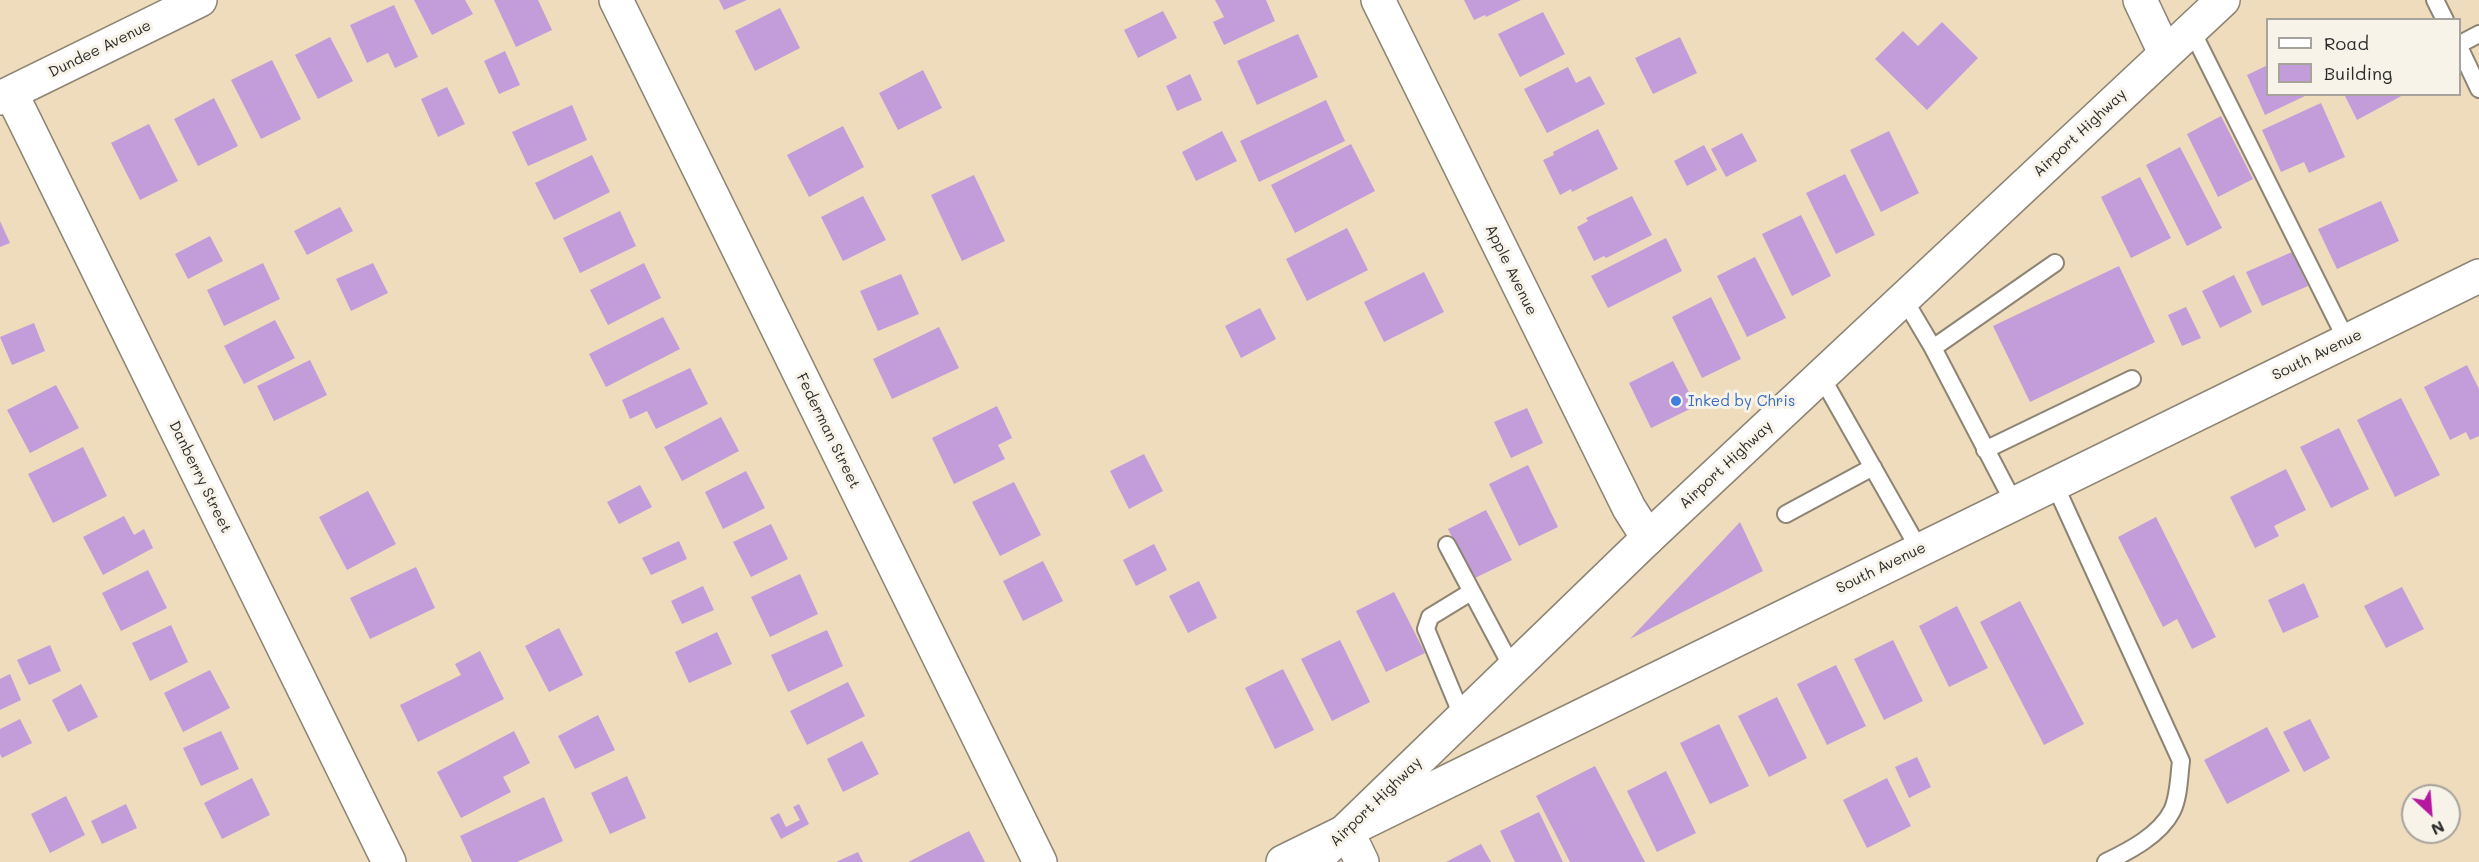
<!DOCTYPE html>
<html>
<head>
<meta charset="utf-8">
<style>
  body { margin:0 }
  #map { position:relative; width:2479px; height:862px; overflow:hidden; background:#efdcbc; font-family:Mali,sans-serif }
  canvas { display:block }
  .legend { position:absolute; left:2266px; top:18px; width:195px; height:78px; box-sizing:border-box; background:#f7f3e8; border:2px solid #a5a39c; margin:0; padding:8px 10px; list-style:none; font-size:18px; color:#2b2b2b }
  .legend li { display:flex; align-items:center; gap:12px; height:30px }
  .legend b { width:30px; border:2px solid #a5a39c }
  .north { position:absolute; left:2401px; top:784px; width:60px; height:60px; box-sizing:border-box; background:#f7f3e8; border:2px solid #a5a39c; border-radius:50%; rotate:154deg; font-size:16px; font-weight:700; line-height:24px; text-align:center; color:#2b2b2b }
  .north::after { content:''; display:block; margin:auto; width:21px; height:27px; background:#b5179e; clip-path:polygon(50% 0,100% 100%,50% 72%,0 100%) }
</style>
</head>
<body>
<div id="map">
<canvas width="2479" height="862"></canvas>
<ul class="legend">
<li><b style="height:8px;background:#fff"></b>Road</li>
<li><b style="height:16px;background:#c29dda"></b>Building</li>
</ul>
<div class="north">N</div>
</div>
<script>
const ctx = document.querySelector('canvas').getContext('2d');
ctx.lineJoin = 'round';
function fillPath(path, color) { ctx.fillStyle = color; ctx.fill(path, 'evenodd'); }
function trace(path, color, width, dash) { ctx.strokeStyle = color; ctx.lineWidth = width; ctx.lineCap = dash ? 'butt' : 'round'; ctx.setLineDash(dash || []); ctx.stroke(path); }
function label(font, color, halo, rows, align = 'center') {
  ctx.font = font + ' Mali,sans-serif'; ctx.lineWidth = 6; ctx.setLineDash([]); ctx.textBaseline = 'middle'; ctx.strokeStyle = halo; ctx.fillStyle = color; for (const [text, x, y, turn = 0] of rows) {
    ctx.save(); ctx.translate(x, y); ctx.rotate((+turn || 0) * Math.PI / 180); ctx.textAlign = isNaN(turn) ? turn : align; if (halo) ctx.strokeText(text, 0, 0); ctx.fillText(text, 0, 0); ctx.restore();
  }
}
fillPath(new Path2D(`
  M414 0H465L473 14 432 35Z
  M494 0H538L552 30 516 47Z
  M719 0H747L724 10Z
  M1215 0H1266L1275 21 1224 45 1213 22 1224 17Z
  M1464 0H1521L1486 17 1485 15 1474 20Z
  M394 5 418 57 395 68 388 53 367 63 350 25Z
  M780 8 800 48 755 71 735 31Z
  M1163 11 1177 38 1138 58 1124 30Z
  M1543 12 1565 54 1520 77 1498 34Z
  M1942 22 1978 58 1927 110 1875 59 1903 31 1918 46Z
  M1298 34 1318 77 1257 105 1237 61Z
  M330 37 353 81 318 99 295 55Z
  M1680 37 1697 73 1653 94 1635 58Z
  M505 51 520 85 499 94 484 61Z
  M272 60 301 119 261 139 231 80Z
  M2268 65V94H2309L2265 115 2247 75Z
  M1568 67 1576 83 1590 76 1605 104 1547 133 1524 89Z
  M923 70 942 108 898 130 879 93Z
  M1190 74 1202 100 1177 111 1166 86Z
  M447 87 465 124 438 137 421 99Z
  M2344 94H2405L2357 120Z
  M214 98 238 146 198 166 174 119Z
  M1326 100 1345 141 1259 182 1240 141Z
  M2321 103 2345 157 2309 173 2304 162 2281 172 2262 130Z
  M572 105 587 140 528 166 512 132Z
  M2221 116 2253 179 2218 197 2187 134Z
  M149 124 178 181 140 200 111 143Z
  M843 126 864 167 809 197 787 155Z
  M1598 129 1618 169 1572 192 1571 189 1560 195 1543 160 1554 155 1553 152Z
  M1222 131 1237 161 1196 181 1182 152Z
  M1889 131 1919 193 1881 212 1850 150Z
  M1742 133 1757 161 1726 177 1711 149Z
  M1351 144 1375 191 1295 233 1271 185Z
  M1704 145 1717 170 1687 186 1674 161Z
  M2180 147 2222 228 2187 246 2146 165Z
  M592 155 610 192 554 220 535 183Z
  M1845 174 1875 235 1836 254 1806 193Z
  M974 175 1005 241 962 261 931 195Z
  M2140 177 2171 238 2131 258 2101 197Z
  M863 196 886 240 843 261 821 217Z
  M1632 196 1652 235 1606 258 1604 256 1594 261 1577 227 1588 221 1586 218Z
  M2381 201 2399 241 2337 269 2318 229Z
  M340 207 353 231 307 255 294 231Z
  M620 211 636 246 580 273 563 238Z
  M1801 215 1831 276 1792 296 1762 234Z
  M0 221 10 243 0 247Z
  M1347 228 1368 270 1307 301 1286 259Z
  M210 236 223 261 188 279 175 254Z
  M1666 238 1682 271 1608 308 1591 276Z
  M2292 252 2308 286 2262 306 2246 272Z
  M1755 257 1786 318 1747 337 1717 276Z
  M263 263 280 299 224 326 207 290Z
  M373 263 388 293 351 311 336 279Z
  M644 263 661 298 608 325 590 290Z
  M2119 266 2155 342 2030 402 1993 326Z
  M1424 272 1444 312 1384 342 1364 302Z
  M901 274 919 314 878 331 860 291Z
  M2234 275 2252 312 2220 328 2202 291Z
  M1711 297 1741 359 1702 378 1672 317Z
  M2186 307 2201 338 2182 346 2168 315Z
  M1260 308 1276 339 1241 358 1225 326Z
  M663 317 680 349 606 387 589 354Z
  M275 320 295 358 244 384 224 346Z
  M34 323 45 351 12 365 0 337Z
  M939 327 959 368 892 399 873 359Z
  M310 360 327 395 274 421 257 386Z
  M1673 361 1696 406 1651 428 1629 383Z
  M2467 365 2479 389V436L2470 440 2466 432 2450 440 2424 387Z
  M690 368 708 404 656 429 647 411 630 419 622 400Z
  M56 385 79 428 30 453 7 410Z
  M2401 398 2440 475 2395 497 2357 420Z
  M997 406 1012 438 998 445 1005 459 954 484 932 438Z
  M1527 408 1543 443 1511 458 1494 422Z
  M721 417 739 451 682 481 664 447Z
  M2339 428 2369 489 2331 508 2300 447Z
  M83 447 107 496 53 523 28 474Z
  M1144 454 1163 491 1129 509 1110 471Z
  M1528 465 1558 527 1519 546 1489 484Z
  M2286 469 2306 510 2274 526 2279 536 2255 548 2230 497Z
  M746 471 765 508 723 529 705 492Z
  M1014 482 1041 535 1000 556 972 502Z
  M640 485 652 507 619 524 607 502Z
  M368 491 396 544 347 570 319 517Z
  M1486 510 1512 560 1473 579 1448 529Z
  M124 516 134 535 144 529 153 548 103 575 83 537Z
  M2156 517 2216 637 2192 649 2177 619 2163 627 2118 537Z
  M1740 522 1763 571 1630 639Z
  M771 524 788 559 751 577 733 542Z
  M679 541 687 559 651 575 642 558Z
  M1154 544 1167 570 1136 586 1123 560Z
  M1043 561 1063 601 1023 621 1003 581Z
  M416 567 435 608 370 639 350 598Z
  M148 570 167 608 121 631 102 593Z
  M800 574 818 614 770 637 751 597Z
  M1199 581 1217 618 1188 633 1169 596Z
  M2304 583 2319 617 2283 633 2268 600Z
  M703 586 714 610 682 624 671 601Z
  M2402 587 2424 629 2386 648 2364 606Z
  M1394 592 1425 653 1386 672 1356 611Z
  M2020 601 2084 724 2044 745 1980 622Z
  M1957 606 1988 668 1949 687 1919 626Z
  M171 625 188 662 150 681 132 643Z
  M559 628 583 675 549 692 525 646Z
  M827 630 843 666 788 692 771 655Z
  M717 632 732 664 689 683 675 652Z
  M1340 640 1370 702 1332 721 1301 659Z
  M1893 640 1923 701 1884 720 1854 659Z
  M50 645 61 671 29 685 17 660Z
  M480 651 504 699 418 742 400 705 461 675 455 664Z
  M1836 665 1866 726 1827 745 1797 684Z
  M1283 669 1314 730 1275 749 1245 688Z
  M210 670 230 708 183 732 164 693Z
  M10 674 21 700 0 710V679Z
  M848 682 865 716 807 745 790 711Z
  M81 684 98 717 68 732 52 700Z
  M1777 697 1807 758 1769 777 1738 716Z
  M598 715 615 750 575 769 558 736Z
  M20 719 32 743 2 758 0 754V729Z
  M2310 719 2330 758 2304 772 2283 732Z
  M1719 724 1749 786 1710 804 1680 743Z
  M2267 727 2290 771 2227 804 2204 760Z
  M221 731 239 769 201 786 183 748Z
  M514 731 530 763 503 777 511 792 461 818 437 772Z
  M862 741 879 774 843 792 827 759Z
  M1917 757 1931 787 1909 798 1895 767Z
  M1595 766 1645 862H1570L1536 796Z
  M1666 771 1696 833 1657 852 1627 791Z
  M627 776 646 818 610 834 591 793Z
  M252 778 270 815 222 839 204 803Z
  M1887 778 1911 826 1867 848 1843 800Z
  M66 796 85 835 50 853 31 814Z
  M544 797 563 841 517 862H472L460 836Z
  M126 804 137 828 102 844 91 821Z
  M799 804 809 824 781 839 770 818 779 813 786 827 800 820 793 807Z
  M1539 812 1563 862H1515L1500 831Z
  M969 831 985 862H908Z
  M1481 844 1491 862H1446Z
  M858 852 863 862H836Z`), '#c29dda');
const lane = new Path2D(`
  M2435 0 2445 20
  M2191 29 2347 341
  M2460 44 2479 34
  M2460 49 2479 89
  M1904 299 1933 348 2014 503
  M1933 348 2055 263
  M1821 376 1919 549
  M1985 450 2132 379
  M2054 483 2181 761C2179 776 2179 797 2172 811 2160 835 2129 851 2106 862
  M1786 514 1873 467
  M1447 545 1513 669
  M1463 718 1426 629 1430 617 1471 592`);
const street = new Path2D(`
  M616 0 1040 862
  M1378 0 1629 508 1648 538
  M2140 0 2165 53
  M11 93 389 862
  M0 98 200 0
  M1347 831 1362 862`);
const secondary = new Path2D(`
  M1283 862 2479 276`);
const primary = new Path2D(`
  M1313 862 1648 538 2223 0`);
trace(lane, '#8d8474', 20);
trace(street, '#8d8474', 36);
trace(secondary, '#8d8474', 36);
trace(primary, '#8d8474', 36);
trace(lane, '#fff', 16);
trace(street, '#fff', 33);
trace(secondary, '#fff', 33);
trace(primary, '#fff', 33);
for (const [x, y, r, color] of [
  [1676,401,6,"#3f7fe0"]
]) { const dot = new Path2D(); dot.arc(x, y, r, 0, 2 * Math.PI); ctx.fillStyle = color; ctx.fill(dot); trace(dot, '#f7f3e8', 2); }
label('15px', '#2b2b2b', '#f7f3e8', [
  ["Dundee Avenue",100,49,-26],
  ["Airport Highway",2080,133,-43],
  ["Apple Avenue",1511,270,64],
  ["South Avenue",2317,355,-26],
  ["Federman Street",828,431,64],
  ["Airport Highway",1726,465,-43],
  ["Danberry Street",200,477,64],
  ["South Avenue",1881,568,-26],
  ["Airport Highway",1376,802,-44]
]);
label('15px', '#366cbe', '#f7f3e8', [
  ["Inked by Chris",1688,401]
], 'left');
</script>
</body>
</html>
